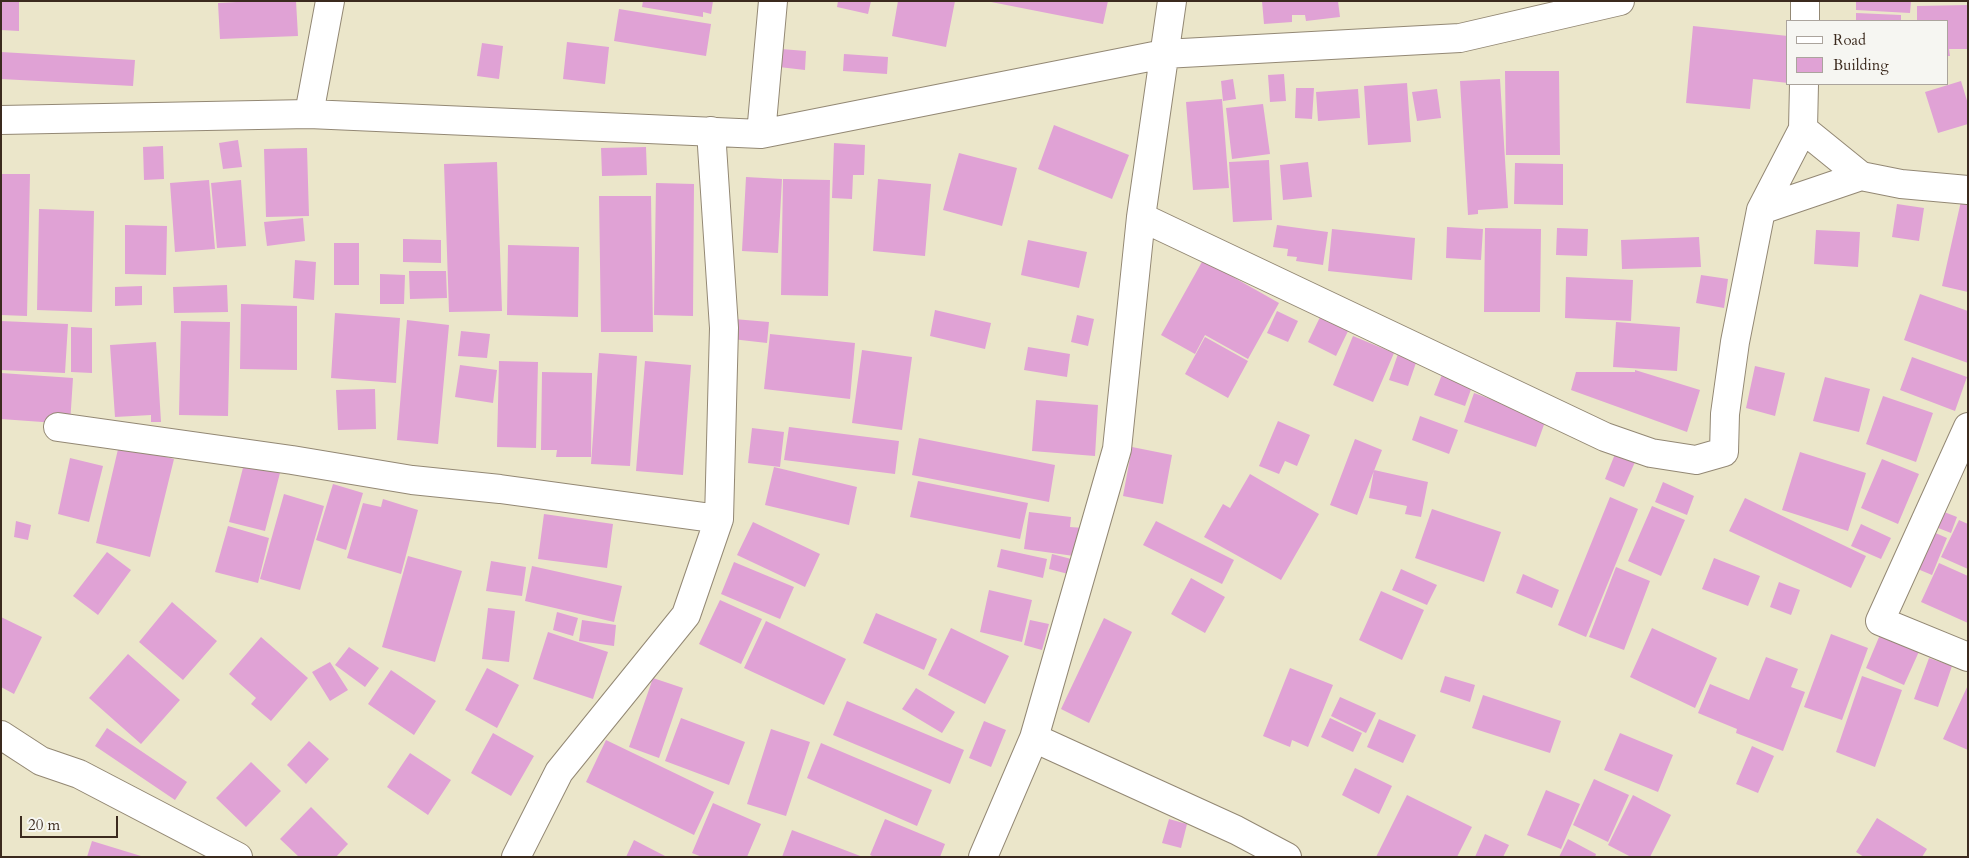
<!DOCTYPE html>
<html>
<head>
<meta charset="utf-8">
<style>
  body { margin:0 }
  #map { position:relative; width:1969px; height:858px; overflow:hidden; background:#ebe6ca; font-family:Cardo,serif }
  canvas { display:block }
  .frame { position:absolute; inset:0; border:2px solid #3b2a1e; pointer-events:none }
  .legend { position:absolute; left:1786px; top:20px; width:162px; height:65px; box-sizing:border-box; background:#f6f6f2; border:1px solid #aba49d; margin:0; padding:6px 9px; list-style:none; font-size:15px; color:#3b2a1e }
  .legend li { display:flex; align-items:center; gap:10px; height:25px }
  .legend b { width:25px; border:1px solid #aba49d }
  .scale { position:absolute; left:20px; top:816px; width:98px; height:22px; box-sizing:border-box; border:2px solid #3b2a1e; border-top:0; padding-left:6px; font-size:15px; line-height:18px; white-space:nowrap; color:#3b2a1e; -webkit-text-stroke:4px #f6f6f2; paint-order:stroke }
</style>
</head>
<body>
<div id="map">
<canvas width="1969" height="858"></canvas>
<div class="frame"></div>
<ul class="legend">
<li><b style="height:6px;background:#fff"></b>Road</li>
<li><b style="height:14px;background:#e0a2d5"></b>Building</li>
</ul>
<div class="scale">20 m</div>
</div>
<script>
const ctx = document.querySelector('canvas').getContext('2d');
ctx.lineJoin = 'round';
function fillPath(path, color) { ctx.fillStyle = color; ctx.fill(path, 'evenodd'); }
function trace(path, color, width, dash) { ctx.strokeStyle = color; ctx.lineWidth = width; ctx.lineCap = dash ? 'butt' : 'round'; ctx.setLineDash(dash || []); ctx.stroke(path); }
fillPath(new Path2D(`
  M1 1H19V31L1 30Z
  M255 1H296L298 36 220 39 218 3Z
  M643 1H713L711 14 703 12V17L642 7Z
  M838 1H871L868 14 837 7Z
  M898 1H955L946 47 892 36Z
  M986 1H1108L1103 24Z
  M1262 1H1338L1340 17 1306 21 1305 15H1292V22L1264 24Z
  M1856 1H1911L1910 13 1856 10Z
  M1968 5V49H1949L1950 56H1948V21H1917V6Z
  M619 9 711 24 706 56 614 41Z
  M1856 13 1901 15V21H1856Z
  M1693 26 1788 36V83L1753 79 1750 109 1686 103Z
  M567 42 609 47 605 84 563 79Z
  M482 43 503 46 499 79 477 76Z
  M781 49 806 51 805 70 779 67Z
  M1 52 135 60 133 86 1 79Z
  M844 54 888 57 887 74 843 71Z
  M1505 71H1559L1560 155H1506Z
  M1284 74 1286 101 1270 102 1268 75Z
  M1233 79 1236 99 1223 101 1221 81Z
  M1500 79 1508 208 1478 210V214L1468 215 1460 81Z
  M1961 81 1968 104V124L1938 133 1925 92Z
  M1407 83 1411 142 1368 145 1364 86Z
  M1296 88H1314L1312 119 1295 118Z
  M1358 89 1360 118 1318 121 1316 92Z
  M1437 89 1441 118 1417 121 1412 92Z
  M1222 99 1229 188 1193 190 1186 102Z
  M1263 104 1270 154 1232 159 1226 108Z
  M1054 125 1129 155 1112 199 1038 169Z
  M238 140 242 167 223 169 219 143Z
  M834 143 865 145 864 175H853L852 199 832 198Z
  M163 146 164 179 144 180 143 147Z
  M646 147 647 175 602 176 601 148Z
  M307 148 309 216 266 217 264 149Z
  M959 153 1017 168 1002 226 943 210Z
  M1269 160 1272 220 1233 222 1229 162Z
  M497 162 502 311 449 312 444 164Z
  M1308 162 1312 197 1283 200 1280 165Z
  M1515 163 1563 164V205L1514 204Z
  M1 174H30L27 316 1 315Z
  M746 177 782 179 778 253 742 251Z
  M783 179 830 180 828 296 781 295Z
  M878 179 931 184 925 256 873 251Z
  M209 180 215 249 175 252 170 183Z
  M241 180 246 246 217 248 211 183Z
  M656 183 694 184 693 316 654 315Z
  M599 196H651L653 332H601Z
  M1961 201 1968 202V292L1942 286Z
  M1897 204 1924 208 1919 241 1892 237Z
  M39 209 94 211 92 312 37 310Z
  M303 218 305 241 267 246 264 222Z
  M125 225 167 226 166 275 125 274Z
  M1277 225 1328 232 1323 265 1296 261 1297 257 1287 256 1288 249 1273 247Z
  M1447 227 1483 229 1481 260 1446 258Z
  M1485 228 1541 229 1540 312H1484Z
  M1557 228 1588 229 1587 256 1556 255Z
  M1332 229 1415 238 1412 280 1328 271Z
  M1816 230 1860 232 1858 267 1814 264Z
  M1699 237 1701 267 1622 269 1621 240Z
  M403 239 441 240V263L403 262Z
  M1028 240 1087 252 1079 288 1021 275Z
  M334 243H359V285H334Z
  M508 245 579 247 578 317 507 315Z
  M295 260 316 262 314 300 293 298Z
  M1203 260 1279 303 1248 359 1205 335 1195 354 1161 335Z
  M409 271H446L447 298 410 299Z
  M380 274 405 275 404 304H380Z
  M1701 275 1728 279 1724 308 1696 303Z
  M1566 277 1633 280 1631 321 1565 318Z
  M227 285 228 312 174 313 173 287Z
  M142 286V305L115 306V287Z
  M1920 294 1968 311V363L1904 340Z
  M241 304 297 306V370L240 369Z
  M935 310 991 323 985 349 930 336Z
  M1277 311 1298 321 1288 342 1267 333Z
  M335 313 400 318 396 383 331 378Z
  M1077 315 1094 319 1088 346 1071 342Z
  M1321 315 1349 329 1336 356 1308 342Z
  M734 319 769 322 767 343 732 339Z
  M407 320 449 325 438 444 397 440Z
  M1 321 68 324 65 373 1 370Z
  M181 321 230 322 228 416 179 415Z
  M1616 322 1680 327 1677 371 1613 367Z
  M71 327 92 328V373L71 372Z
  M461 331 490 334 487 358 458 356Z
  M770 334 855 343 850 399 764 389Z
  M1353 336 1394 353 1373 402 1333 385Z
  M1205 337 1248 361 1228 398 1185 374Z
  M156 342 161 422H151V415L115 417 110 345Z
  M1028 347 1070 354 1067 377 1024 370Z
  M862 350 912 357 902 430 852 423Z
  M1399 351 1418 357 1408 386 1389 380Z
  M599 353 637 356 630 466 591 464Z
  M1912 357 1967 377 1955 411 1900 390Z
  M499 361 538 362 536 448 497 447Z
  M645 361 691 365 683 475 636 471Z
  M460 365 497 370 493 403 455 397Z
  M1755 366 1785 373 1775 416 1746 408Z
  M1635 370 1700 390 1687 432 1571 390 1576 372H1635Z
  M542 372 592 373 591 457H556L557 450H541Z
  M1443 372 1473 384 1465 406 1434 395Z
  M1 373 73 378 70 424 1 419Z
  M1825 377 1870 389 1859 432 1813 421Z
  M375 389 376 429 338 430 336 390Z
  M1474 393 1546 419 1536 447 1464 422Z
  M1883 396 1933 413 1916 462 1866 444Z
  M1036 400 1098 405 1095 456 1032 451Z
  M1420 416 1458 430 1449 454 1412 440Z
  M1278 421 1310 435 1297 466 1285 461 1279 474 1259 466Z
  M789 427 899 441 895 474 784 460Z
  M752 428 784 432 780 467 748 463Z
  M919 438 1055 465 1049 502 912 475Z
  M1355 439 1382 450 1357 515 1330 505Z
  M119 445 174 459 150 557 96 543Z
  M1132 447 1172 455 1163 504 1123 496Z
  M1800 452 1866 473 1848 531 1782 510Z
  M1615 454 1635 462 1624 487 1605 479Z
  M70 458 103 466 89 522 58 514Z
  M1882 459 1919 474 1898 524 1861 508Z
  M245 460 281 469 265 531 229 522Z
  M774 467 857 487 849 525 765 505Z
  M1374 470 1428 482 1421 517 1405 514 1407 506 1369 498Z
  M1250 474 1319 514 1281 580 1204 537 1223 504 1230 508Z
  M918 481 1028 503 1020 539 910 517Z
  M1663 482 1694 496 1687 515 1655 502Z
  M333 484 363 493 346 550 316 540Z
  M284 494 324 506 300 590 260 579Z
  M1610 497 1638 509 1586 637 1558 625Z
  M1745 498 1866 556 1851 588 1729 531Z
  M383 499 418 510 401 574 347 558 363 503 381 507Z
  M1652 506 1685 520 1661 576 1628 561Z
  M1934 508 1957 517 1951 533 1928 524Z
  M1432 509 1501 532 1484 582 1415 558Z
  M1029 512 1071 517 1070 527 1084 528 1081 557 1024 549Z
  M544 514 613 524 607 568 538 559Z
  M1959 520 1968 524V569L1941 557Z
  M16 521 31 525 28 540 14 537Z
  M1156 521 1234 560 1222 584 1143 545Z
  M753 522 820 554 805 587 737 555Z
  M1861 524 1891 538 1881 559 1851 546Z
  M228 526 269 538 258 583 215 572Z
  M1924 528 1947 538 1932 575 1908 565Z
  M1001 549 1047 559 1043 578 997 567Z
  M107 552 131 570 98 615 73 596Z
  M1052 554 1075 560 1072 575 1049 569Z
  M408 556 462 571 435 662 382 647Z
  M1714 558 1760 576 1748 606 1702 589Z
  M491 561 526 567 522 596 486 591Z
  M734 562 794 587 780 619 721 594Z
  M1939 563 1968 576V623L1921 602Z
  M532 566 622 586 614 622 525 601Z
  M1616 567 1650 581 1624 650 1589 637Z
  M1401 569 1437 585 1427 605 1392 590Z
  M1523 574 1559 590 1552 608 1516 593Z
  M1191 578 1225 597 1205 633 1171 614Z
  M1779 582 1800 590 1791 615 1770 607Z
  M989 590 1032 600 1022 642 980 632Z
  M1381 591 1424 610 1402 660 1359 640Z
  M720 600 762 619 741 664 699 644Z
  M172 602 217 641 183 680 139 642Z
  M488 608 515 611 509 662 482 659Z
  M557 612 578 618 573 636 553 630Z
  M876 613 937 639 924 670 863 643Z
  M1 617 42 637 14 694 1 687Z
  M1104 618 1132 632 1089 723 1061 709Z
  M582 620 616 625 614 646 579 641Z
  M1030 620 1049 624 1042 650 1024 645Z
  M766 621 846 659 824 705 744 668Z
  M951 628 1009 656 985 704 928 675Z
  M1652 628 1717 658 1695 708 1630 677Z
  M1882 630 1921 647 1904 685 1866 668Z
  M548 632 608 652 593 699 533 679Z
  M1831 634 1868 648 1842 720 1804 707Z
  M261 637 308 678 271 721 251 704 256 698 229 674Z
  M349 647 379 668 365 687 335 665Z
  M128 654 180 700 141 744 89 698Z
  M1766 657 1798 669 1791 687 1805 692 1783 751 1736 733 1737 729 1698 713 1710 684 1749 700Z
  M1929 658 1952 666 1938 707 1914 699Z
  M330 662 348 690 330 701 312 672Z
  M487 668 519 685 497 728 465 710Z
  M1290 668 1333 685 1308 747 1292 740 1290 747 1263 736Z
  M391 670 436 701 414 735 368 704Z
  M1445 676 1475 685 1470 702 1440 692Z
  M1862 676 1902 690 1875 767 1836 752Z
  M653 678 683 688 659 758 629 747Z
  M1968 685V750L1943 739Z
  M916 688 955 712 942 733 902 709Z
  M1483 695 1561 721 1550 753 1472 728Z
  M1340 697 1376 713 1366 733 1331 716Z
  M847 701 964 750 950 784 833 735Z
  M681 718 745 742 729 785 665 761Z
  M1330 718 1362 733 1353 752 1321 737Z
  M1379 719 1416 735 1403 763 1367 747Z
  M984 721 1006 730 991 767 969 758Z
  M107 728 187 782 175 800 95 746Z
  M771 729 810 742 786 816 747 804Z
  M493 733 534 756 511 796 471 773Z
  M1620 733 1673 755 1658 792 1604 770Z
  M606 740 714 792 694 835 586 782Z
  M309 741 329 759 306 784 287 765Z
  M821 743 932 790 917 826 807 778Z
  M1752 746 1774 756 1758 793 1736 784Z
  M410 753 451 780 428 815 387 787Z
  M251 762 281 791 246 827 216 798Z
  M1355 768 1392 786 1379 814 1342 795Z
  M1594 779 1629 795 1608 842 1573 825Z
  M1546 790 1580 804 1561 849 1527 835Z
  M1407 795 1472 827 1457 857H1376Z
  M1633 795 1671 815 1650 857H1631L1608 845Z
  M713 803 761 824 747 857H702L692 853Z
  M311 807 348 844 336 857H299L280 839Z
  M1877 818 1927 849 1922 857H1864L1856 852Z
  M885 819 945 844 940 857H874L870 855Z
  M1169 819 1187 824 1181 848 1162 843Z
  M792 830 863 857H782Z
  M1485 834 1509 845 1503 857H1475Z
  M1568 839 1596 854 1595 857H1559Z
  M634 840 667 857H626Z
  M92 841 141 856 140 857H87Z`), '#e0a2d5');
const minor = new Path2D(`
  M1805 21V1
  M1804 84 1803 129 1861 176 1901 184 1968 190
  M309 114 330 1
  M1 120 309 114 761 134 1164 54 1460 38 1620 1
  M761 134 773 1
  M1761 210 1861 176
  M1141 217 1605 437 1651 453 1696 460 1724 452 1725 414 1735 342 1761 210 1803 129
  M58 427 292 460 412 480 500 489 719 519
  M1968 427 1880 621 1968 657
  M1 735 41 761 79 774 238 857
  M1034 738 1236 830 1287 857
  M516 857 559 772 686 615 719 519 724 328 711 131
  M983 857 1034 738 1117 449 1141 217 1172 1`);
trace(minor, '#938874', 30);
trace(minor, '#fff', 28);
</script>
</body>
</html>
